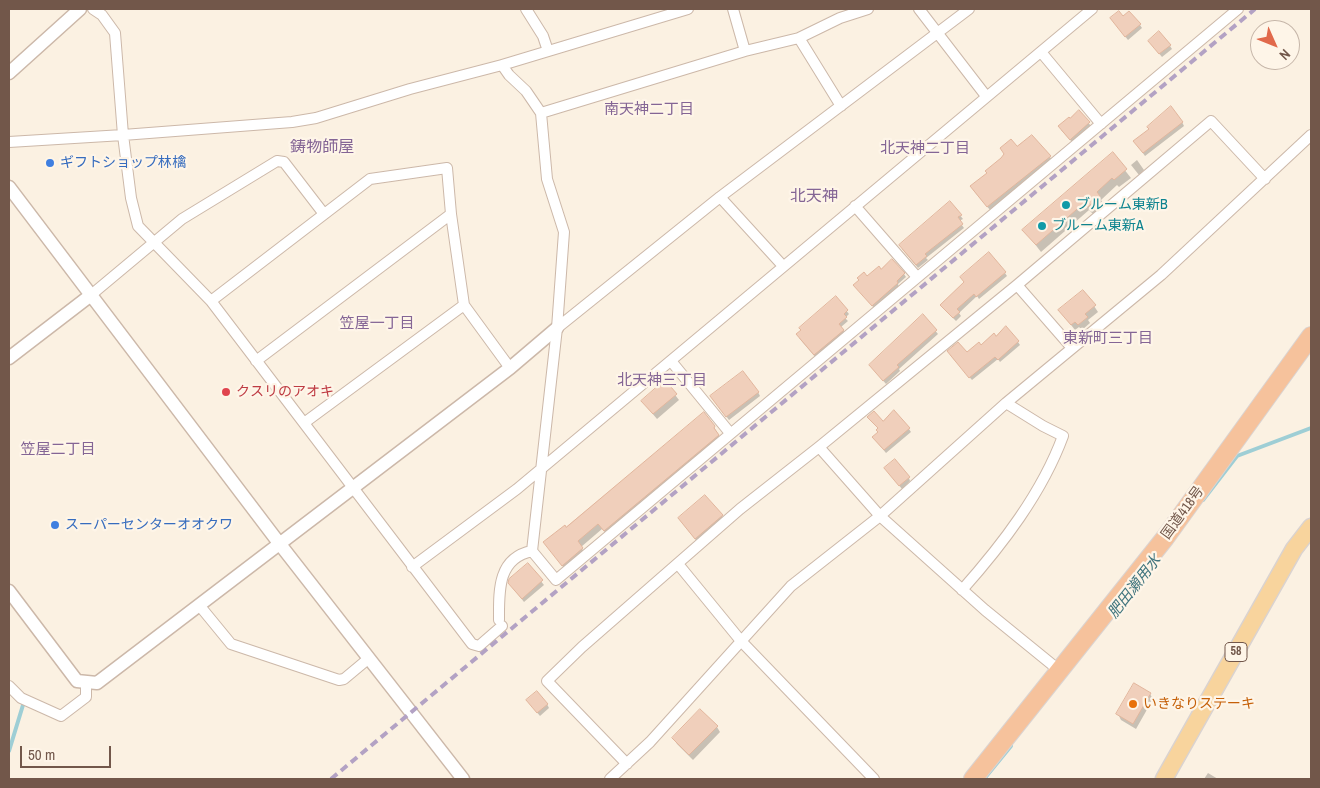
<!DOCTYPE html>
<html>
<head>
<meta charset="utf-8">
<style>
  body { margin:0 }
  #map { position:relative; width:1320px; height:788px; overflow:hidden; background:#fbf1e2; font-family:"Archivo Narrow",sans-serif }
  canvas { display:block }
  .frame { position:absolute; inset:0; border:10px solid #72574a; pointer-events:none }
  .north { position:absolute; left:1250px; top:20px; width:50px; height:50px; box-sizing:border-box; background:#fef5e8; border:1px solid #c6b6a9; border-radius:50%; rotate:134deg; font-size:14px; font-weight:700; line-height:20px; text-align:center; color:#72574a }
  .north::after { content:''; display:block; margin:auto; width:18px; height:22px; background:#e1694b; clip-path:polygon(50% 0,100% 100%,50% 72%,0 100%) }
  .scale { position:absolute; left:20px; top:746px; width:91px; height:22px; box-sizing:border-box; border:2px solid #72574a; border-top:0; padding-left:6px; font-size:15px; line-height:18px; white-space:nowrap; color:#72574a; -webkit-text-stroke:4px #fef5e8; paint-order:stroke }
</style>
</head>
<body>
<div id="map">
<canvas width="1320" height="788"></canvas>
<div class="frame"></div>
<div class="north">N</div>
<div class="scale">50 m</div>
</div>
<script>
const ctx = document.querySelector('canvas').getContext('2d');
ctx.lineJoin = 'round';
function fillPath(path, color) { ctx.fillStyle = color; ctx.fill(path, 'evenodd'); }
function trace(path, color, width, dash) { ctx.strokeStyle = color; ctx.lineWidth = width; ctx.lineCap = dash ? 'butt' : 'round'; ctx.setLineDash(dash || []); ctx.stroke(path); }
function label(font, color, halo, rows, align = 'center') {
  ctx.font = font + ' "Archivo Narrow","Noto Sans JP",sans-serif'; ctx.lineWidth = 4.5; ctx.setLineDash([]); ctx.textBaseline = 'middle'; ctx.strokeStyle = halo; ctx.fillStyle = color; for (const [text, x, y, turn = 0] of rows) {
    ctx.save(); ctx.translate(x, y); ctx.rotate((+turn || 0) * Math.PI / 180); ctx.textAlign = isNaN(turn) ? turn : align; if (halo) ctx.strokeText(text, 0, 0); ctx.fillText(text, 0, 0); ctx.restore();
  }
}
fillPath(new Path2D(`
  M1123 18 1140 25 1142 28 1128 40 1111 19Z
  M1151 44 1170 46 1172 49 1162 57Z
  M1079 112 1091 126 1072 142 1061 130Z
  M1182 122 1184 126 1145 156 1137 145Z
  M1017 148 1050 157 1052 160 990 210 973 190 1006 154Z
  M1112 154 1131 178 1119 187 1117 185 1101 200 1104 205 1093 214 1089 210 1041 252 1024 230Z
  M1137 160 1144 170 1139 175 1131 165Z
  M950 203 963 219 959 221 964 228 926 258 928 260 918 268 902 249Z
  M881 270 904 274 906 277 898 284 899 287 874 308 857 288 860 281Z
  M1005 273 1007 276 979 299 977 296 959 313 961 316 956 321 944 309Z
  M836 298 849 314 845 318 848 321 841 327 845 333 816 358 799 338Z
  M1094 306 1098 312 1088 320 1090 323 1082 330 1079 327 1075 330 1060 311Z
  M923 316 938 334 899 369 900 371 886 384 873 369Z
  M996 338 1018 342 1020 345 1000 362 998 359 972 380 950 355 967 354Z
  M665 382 679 400 657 419 646 406Z
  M758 392 760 396 729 420 714 400Z
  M870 420 909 429 911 432 886 453 876 441 879 433V429Z
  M714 427 722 441 608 536 602 529 581 547 586 555 566 571 545 542Z
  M888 472 909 478 910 481 902 489Z
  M722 516 725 521 699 544 679 519Z
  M528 565 544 585 524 602 512 587Z
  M1150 694 1153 699 1136 729 1121 720 1118 714Z
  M530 704H547L549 708 540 716Z
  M717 727 720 732 693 760 677 744 673 738Z
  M1208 773 1218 779H1204Z`), '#0003');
trace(new Path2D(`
  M1203 500 1237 456 1311 428
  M9 751 23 705
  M984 779 1011 746`), '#9eced5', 4);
const building = new Path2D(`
  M1119 11 1123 16 1129 11 1141 24 1125 37 1110 18Z
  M1159 31 1171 45 1159 54 1148 41Z
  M1171 106 1183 122 1143 153 1133 141 1149 129 1147 127Z
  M1079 110 1090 122 1070 140 1058 126 1069 117 1070 118Z
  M1032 135 1051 156 987 207 970 186 987 173 985 171 1001 158 1004 154 1000 148 1011 139 1017 146Z
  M1113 152 1127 169 1114 180 1112 178 1097 192 1100 196 1088 207 1084 203 1036 245 1022 230Z
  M950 201 962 215 958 217 963 224 925 254 927 256 916 265 899 245Z
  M989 252 1006 272 976 297 974 294 957 309 960 312 953 318 940 305 964 282 960 277Z
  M892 259 905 273 897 281 898 283 872 306 853 285 859 280 857 278 864 272 867 276 879 266 881 269Z
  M1083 290 1096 305 1085 314 1088 317 1078 325 1075 322 1071 325 1058 310Z
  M836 296 848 310 844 314 847 317 839 324 844 330 814 355 796 334 801 330 799 328Z
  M923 314 937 330 897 365 899 367 883 381 869 365Z
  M1006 326 1019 341 998 360 995 357 969 378 947 351 958 342 967 352 979 342 981 345 994 333 996 336Z
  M743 371 759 392 726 417 710 396Z
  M665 380 677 394 653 414 641 401Z
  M894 410 910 428 884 450 872 437 878 432 876 430 878 428 867 417 874 411 883 421Z
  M704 412 715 426 714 428 719 435 604 531 598 524 578 541 583 548 562 566 543 542 565 525 566 527Z
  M895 459 910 477 899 486 884 468Z
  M705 495 723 515 695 539 678 518Z
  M528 563 543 580 522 599 508 583 509 579Z
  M1134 683 1151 693 1133 724 1116 714Z
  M537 691 548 704 537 713 526 700Z
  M700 709 718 726 689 755 672 738Z`);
fillPath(building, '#f0cfbb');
trace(building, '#e1b59c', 1);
const minor = new Path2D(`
  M93 9 102 15 115 33 123 135 131 198 138 226 211 301 472 644 479 646 502 626
  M526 9 543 36 548 51
  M733 9 745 51
  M919 9 986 96
  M799 38 840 18 868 9
  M1041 52 1101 124
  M502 65 509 75 526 91 541 113 547 179 564 232 557 328 532 551 556 580 1238 9
  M541 113 745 51 799 38 841 106
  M9 142 123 135 292 122 316 118 410 89 502 65 688 9
  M720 197 783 266
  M855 206 917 277
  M1017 285 1072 348
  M91 295 182 219 277 161 284 162 324 214
  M211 301 370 179 447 168 451 214 464 305 510 368
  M557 328 720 197 969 9
  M256 361 451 214
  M671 361 730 433
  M304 423 464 305
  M819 447 880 516 985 610 1060 671
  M678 564 741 641 874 779
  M412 567 517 489 1092 9
  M962 590C1002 545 1042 493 1063 436L1043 426 1006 403
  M199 605 231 644 339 680 344 679 368 659
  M499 620C499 592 497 558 532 551
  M9 686 21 698 61 716 86 697V682
  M627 764 547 681 582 647 740 509 819 447 1017 285 1211 121 1265 179
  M610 779 650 742 791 586 880 516 1006 403 1161 275 1311 135`);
const tertiary = new Path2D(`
  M9 73 80 9
  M9 187 279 543 463 779
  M9 358 91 295
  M9 591 77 681 97 683 510 368 557 328`);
const primary = new Path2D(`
  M1164 779 1294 549 1311 527`);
const trunk = new Path2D(`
  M973 779 1165 538 1311 336`);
trace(minor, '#ccb8a9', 12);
trace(tertiary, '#ccb8a9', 15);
trace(primary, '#dad3d0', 19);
trace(trunk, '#dad3d0', 20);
trace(minor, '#fff', 10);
trace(tertiary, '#fff', 12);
trace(primary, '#f8d49d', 16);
trace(trunk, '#f6c29c', 18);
trace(new Path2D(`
  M331 779 1255 9`), '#b3a2c4', 4, [8, 5]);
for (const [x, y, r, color] of [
  [50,163,5,"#3f7fe0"],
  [1066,205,5,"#0f9aa8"],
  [1042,226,5,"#0f9aa8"],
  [226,392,5,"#e0444e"],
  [55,525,5,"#3f7fe0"],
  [1133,704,5,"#e8710a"]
]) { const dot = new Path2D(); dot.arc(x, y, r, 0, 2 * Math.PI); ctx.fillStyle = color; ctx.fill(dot); trace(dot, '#fef5e8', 2); }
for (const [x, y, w] of [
  [1236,652,22]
]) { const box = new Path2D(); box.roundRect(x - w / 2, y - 9.5, w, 19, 4); ctx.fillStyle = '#fef5e8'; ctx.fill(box); trace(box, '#72574a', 1); }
label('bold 12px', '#72574a', null, [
  ["58",1236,652]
]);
label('14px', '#366cbe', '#fef5e8', [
  ["ギフトショップ林檎",60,163],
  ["スーパーセンターオオクワ",65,525]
], 'left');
label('14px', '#0d838f', '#fef5e8', [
  ["ブルーム東新B",1076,205],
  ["ブルーム東新A",1052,226]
], 'left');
label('14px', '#be3a42', '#fef5e8', [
  ["クスリのアオキ",236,392]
], 'left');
label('14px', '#72574a', '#fef5e8', [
  ["国道418号",1183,513,-54]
]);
label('14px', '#c56008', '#fef5e8', [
  ["いきなりステーキ",1143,704]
], 'left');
label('15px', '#846595', '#fef5e8', [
  ["南天神二丁目",649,110],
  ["北天神二丁目",925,149],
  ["笠屋一丁目",377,324],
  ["東新町三丁目",1108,339],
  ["北天神三丁目",662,381],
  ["笠屋二丁目",58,450]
]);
label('italic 15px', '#41757e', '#fef5e8', [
  ["肥田瀬用水",1135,587,-52]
]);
label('16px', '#846595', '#fef5e8', [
  ["鋳物師屋",322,148],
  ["北天神",814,197]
]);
</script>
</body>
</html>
